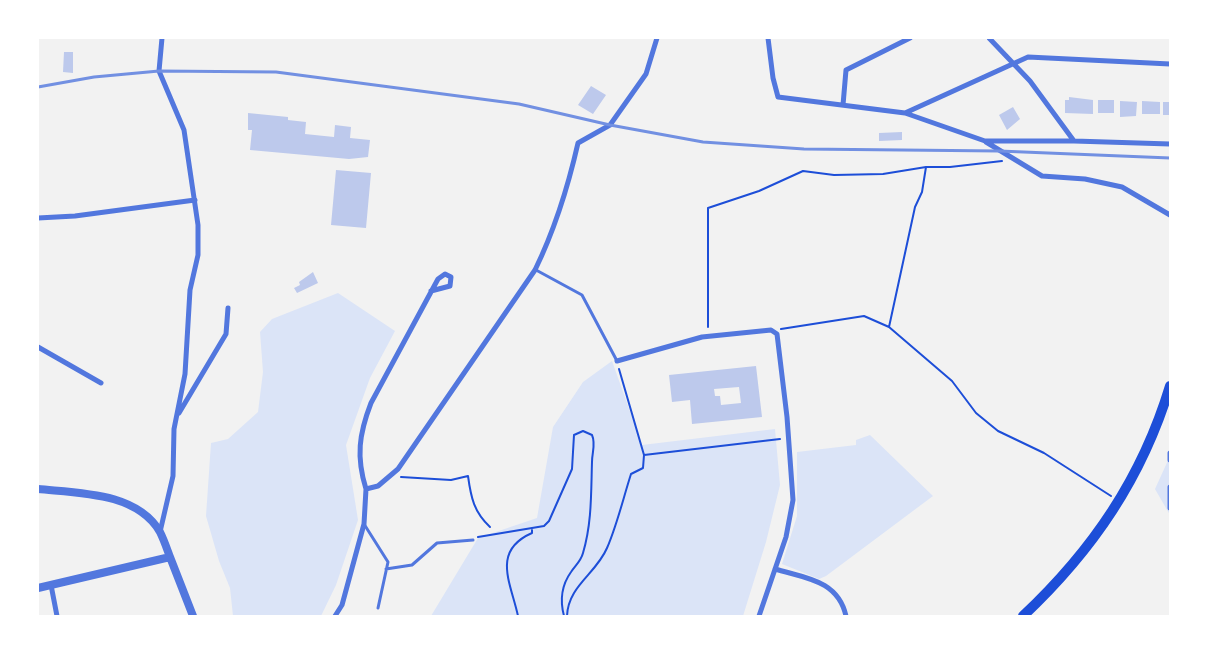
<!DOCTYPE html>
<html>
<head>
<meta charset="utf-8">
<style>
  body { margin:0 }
  #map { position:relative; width:1208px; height:654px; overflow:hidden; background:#f2f2f2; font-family:"Titillium Web",sans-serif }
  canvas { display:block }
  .frame { position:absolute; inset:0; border:39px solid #fff; pointer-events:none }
</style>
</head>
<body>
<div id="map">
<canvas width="1208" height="654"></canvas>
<div class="frame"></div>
</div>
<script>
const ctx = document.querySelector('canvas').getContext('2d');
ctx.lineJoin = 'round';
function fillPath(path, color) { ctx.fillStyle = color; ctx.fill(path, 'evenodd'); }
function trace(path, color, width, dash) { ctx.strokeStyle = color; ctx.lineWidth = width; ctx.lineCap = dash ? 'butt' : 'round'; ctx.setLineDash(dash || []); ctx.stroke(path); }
fillPath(new Path2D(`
  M338 293 395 331 370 378 346 445 358 520 336 585 321 616H233L230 588 219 561 206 516 211 443 228 439 258 412 263 372 260 332 272 319Z
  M612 361 642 445 775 429 780 485 766 542 743 616H431L478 538 537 518 553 427 583 382Z
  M870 435 933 496 826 576 819 579 782 564 797 516V452L856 445V440Z
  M1170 456V515L1155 489Z`), '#dbe4f7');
fillPath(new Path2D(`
  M64 52H73V73L63 72Z
  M591 86 606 95 593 114 578 105Z
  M1069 97 1093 100V114L1065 113V100H1069Z
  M1098 100H1114V113H1098Z
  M1120 101 1137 102 1136 116 1120 117Z
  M1142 101 1160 102V114H1142Z
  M1163 102H1170V115H1163Z
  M1013 107 1020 119 1007 130 999 115Z
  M248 113 288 117V120L306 122 305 134 334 137 335 125 351 127 350 138 370 140 368 157 349 159 250 150 252 130H248Z
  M902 132V140L879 141V133Z
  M336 170 371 173 366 228 331 225Z
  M313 272 318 283 297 293 294 288 300 285 299 282Z
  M756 366 762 417 692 424 690 400 672 402 669 375ZM739 387 741 403 721 405 720 396H715L714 389Z`), '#bdc9ec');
trace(new Path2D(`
  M708 327V208L759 191 803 171 834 175 883 174 926 167H950L1002 161
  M889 327 915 207 922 192 926 167
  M781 329 864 316 889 327 952 381 976 413 998 431 1044 453 1111 496
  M644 455 780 439
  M401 477 451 480 468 476C471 498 474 512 490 527
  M478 537 544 526 549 521 572 469 574 435 583 431 592 435C596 444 592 452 592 462 591 492 592 523 583 553 581 561 575 566 571 572 561 586 560 601 564 616
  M518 616C511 583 491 551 532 533V530
  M567 616C568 586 596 574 607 548 617 525 623 499 631 474L643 468 644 455 619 369`), '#1d4ed8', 2);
trace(new Path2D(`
  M536 270 582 295 617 361
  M364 524 388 562 378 608
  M386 569 412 565 437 543 473 540`), '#5277de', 3);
trace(new Path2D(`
  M768 38 773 78 778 97 905 113 985 141H1074
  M989 38 1030 81 1074 141 1170 144
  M843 105 846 70 910 38
  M905 113 1028 57 1170 64
  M986 142 1042 176 1085 179 1122 187 1170 215
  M38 218 75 216 195 200
  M38 347 101 383
  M617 361 702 337 771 330 777 334 787 417 793 500 786 537 759 616
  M179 413 226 334 228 308
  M1170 453V460
  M1170 487V508
  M366 489C356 457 359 434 371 403L438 279 445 274 451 277 450 286 431 291
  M160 532 173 476 174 429 185 374 190 290 198 255V225L184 130 159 71 162 38
  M775 569C805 578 838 580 846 616
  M51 585 57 616
  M335 616 342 605 364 524 366 489 378 486 398 469 535 270C555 229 568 187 578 143L610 125 646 74 657 38`), '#5277de', 5);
trace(new Path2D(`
  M38 489C78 493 137 492 160 532 164 540 167 549 170 557L38 588
  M170 557 193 616`), '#5277de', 8);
trace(new Path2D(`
  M1023 616C1093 550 1142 478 1170 386`), '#1d4ed8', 10);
trace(new Path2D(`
  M38 87 94 77 159 71 276 72 519 104 610 125 703 142 804 149 999 151 1170 158`), '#7290e2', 3);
</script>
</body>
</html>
